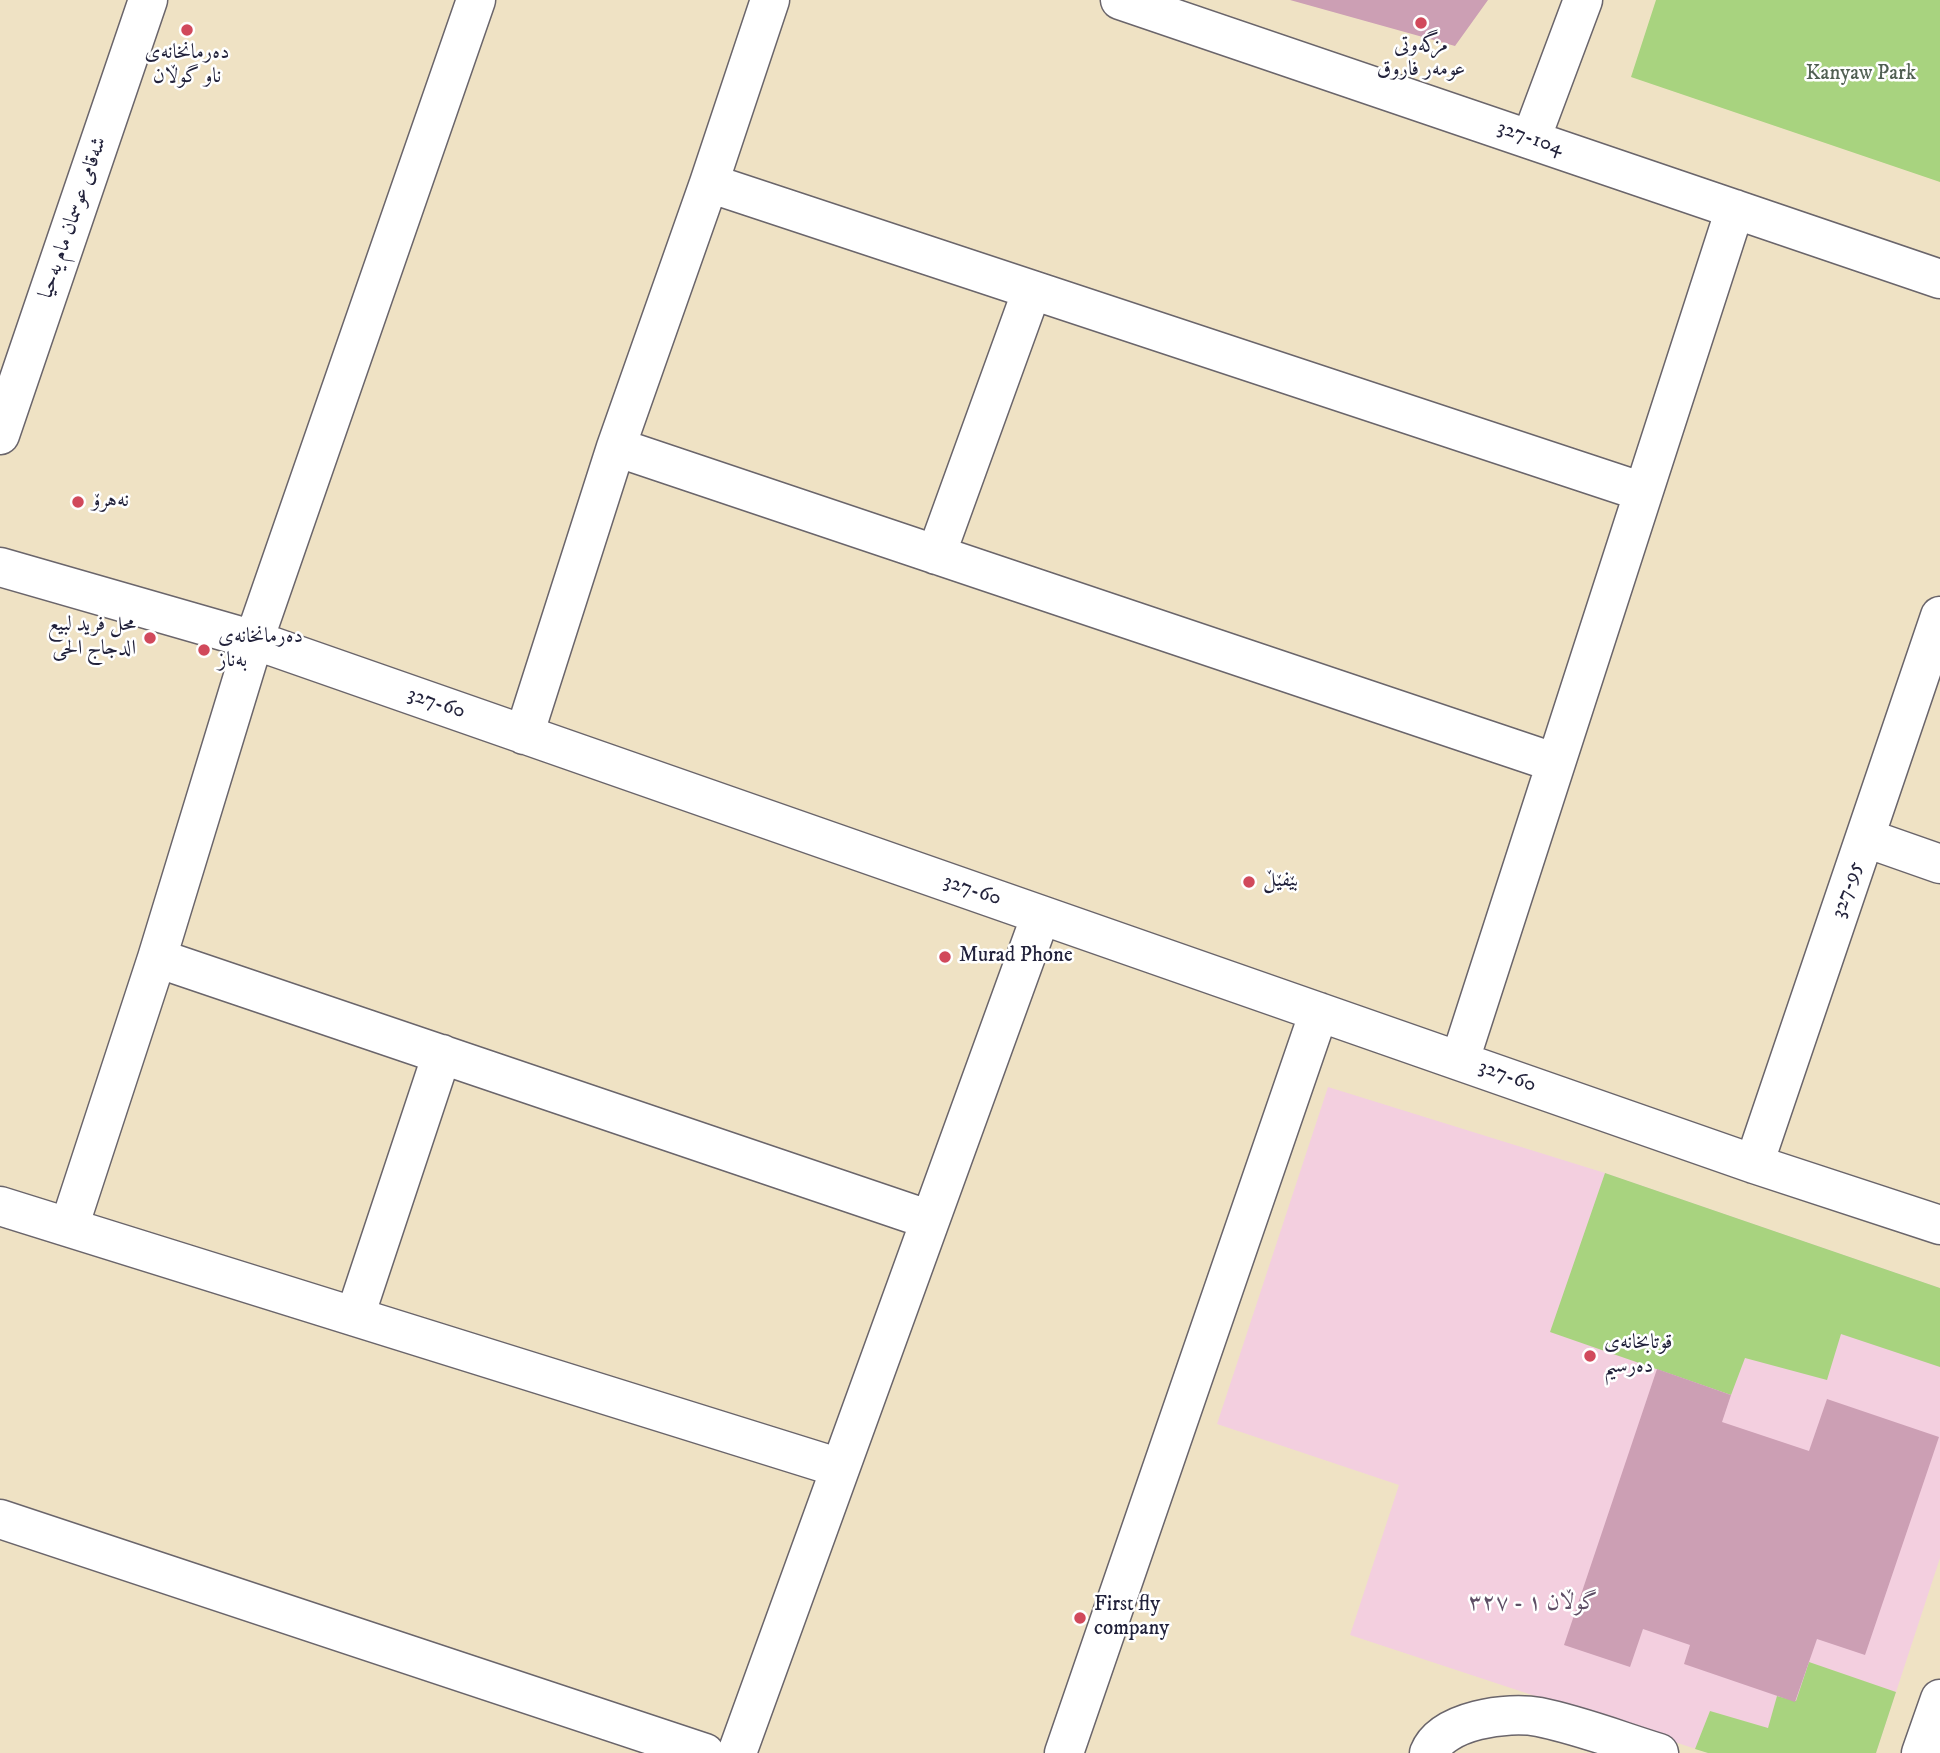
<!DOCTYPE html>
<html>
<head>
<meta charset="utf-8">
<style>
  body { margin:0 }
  canvas { display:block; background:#efe2c4 }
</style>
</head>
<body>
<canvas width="1940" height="1753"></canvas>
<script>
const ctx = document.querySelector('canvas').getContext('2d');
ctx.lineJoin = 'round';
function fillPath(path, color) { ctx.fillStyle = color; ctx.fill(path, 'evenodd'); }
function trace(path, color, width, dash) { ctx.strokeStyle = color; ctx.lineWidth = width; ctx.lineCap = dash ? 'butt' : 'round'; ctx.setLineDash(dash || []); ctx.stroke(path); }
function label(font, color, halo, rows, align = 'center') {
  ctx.font = font + ' "IM FELL DW Pica",Amiri,serif'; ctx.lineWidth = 5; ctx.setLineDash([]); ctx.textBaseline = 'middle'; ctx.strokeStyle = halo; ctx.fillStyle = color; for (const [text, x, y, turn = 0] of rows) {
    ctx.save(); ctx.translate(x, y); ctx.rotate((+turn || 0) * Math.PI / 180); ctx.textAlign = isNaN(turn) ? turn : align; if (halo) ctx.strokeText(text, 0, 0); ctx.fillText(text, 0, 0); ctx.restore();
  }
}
fillPath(new Path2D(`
  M1328 1087 1605 1173 1940 1288V1558L1876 1753H1708L1350 1635 1399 1485 1217 1424Z`), '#f3cfdf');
fillPath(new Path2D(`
  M1656 0H1940V182L1631 77Z
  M1605 1173 1940 1288V1367L1841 1334 1827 1380 1745 1358 1731 1395 1550 1332Z
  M1809 1662 1896 1692 1876 1753H1708L1695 1749 1710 1711 1768 1728 1777 1696 1796 1701Z`), '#a8d37f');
fillPath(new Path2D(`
  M1290 0H1488L1455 46Z
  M1657 1369 1731 1395 1722 1422 1809 1451 1827 1399 1939 1437 1865 1655 1817 1639 1795 1702 1684 1664 1690 1645 1643 1629 1630 1667 1564 1645Z`), '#cc9fb4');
const minor = new Path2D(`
  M1120 0 1940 279
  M1531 139 1583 0
  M709 183 1643 492
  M0 435 148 0
  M616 447 1556 763
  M936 555 1032 290
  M0 567 254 640 1754 1164 1940 1225
  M524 735 616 447 709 183 770 0
  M1866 838 1940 864
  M157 958 930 1220
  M1460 1060 1735 209
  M1754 1164 1940 616
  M0 1206 840 1468
  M69 1227 157 958 254 640 476 0
  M355 1316 442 1054
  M0 1519 705 1753
  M737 1753 1041 915
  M1064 1753 1319 1012
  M1429 1753C1442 1720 1508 1711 1539 1717 1579 1725 1620 1741 1659 1753
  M1921 1753 1940 1699`);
trace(minor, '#6a656b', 41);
trace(minor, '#fff', 38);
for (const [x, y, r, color] of [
  [1421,23,7,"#d1495b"],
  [187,30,7,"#d1495b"],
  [78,502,7,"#d1495b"],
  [150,638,7,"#d1495b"],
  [204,650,7,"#d1495b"],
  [1249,882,7,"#d1495b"],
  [945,957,7,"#d1495b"],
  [1590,1356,7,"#d1495b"],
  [1080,1618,7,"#d1495b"]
]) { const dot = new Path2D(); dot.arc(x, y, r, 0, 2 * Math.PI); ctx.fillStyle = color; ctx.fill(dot); trace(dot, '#fff', 2.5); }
label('21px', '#22223b', '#fff', [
  ["مزگەوتی",1421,47,"center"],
  ["عومەر فاروق",1421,71,"center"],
  ["دەرمانخانەی",187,54,"center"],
  ["ناو گوڵان",187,78,"center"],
  ["نەهرۆ",92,502],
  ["محل فريد لبيع",136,626,"right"],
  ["الدجاج الحى",136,650,"right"],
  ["دەرمانخانەی",218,638],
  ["بەناز",218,662],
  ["بێفێڵ",1263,882],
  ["Murad Phone",959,957],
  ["قوتابخانەی",1604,1344],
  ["دەرسیم",1604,1368],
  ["First fly",1094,1606],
  ["company",1094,1630]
], 'left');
label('21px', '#516053', '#fff', [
  ["Kanyaw Park",1861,75]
]);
label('21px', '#22223b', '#fff', [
  ["327-104",1530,139,19],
  ["شەقامی عوسمان مام یەحیا",74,218,-71],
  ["327-60",436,704,19],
  ["327-95",1848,890,-71],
  ["327-60",972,891,19],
  ["327-60",1507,1077,20]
]);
label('23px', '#5e4e65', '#fff', [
  ["گوڵان ١ - ٣٢٧",1533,1604]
]);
</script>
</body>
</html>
